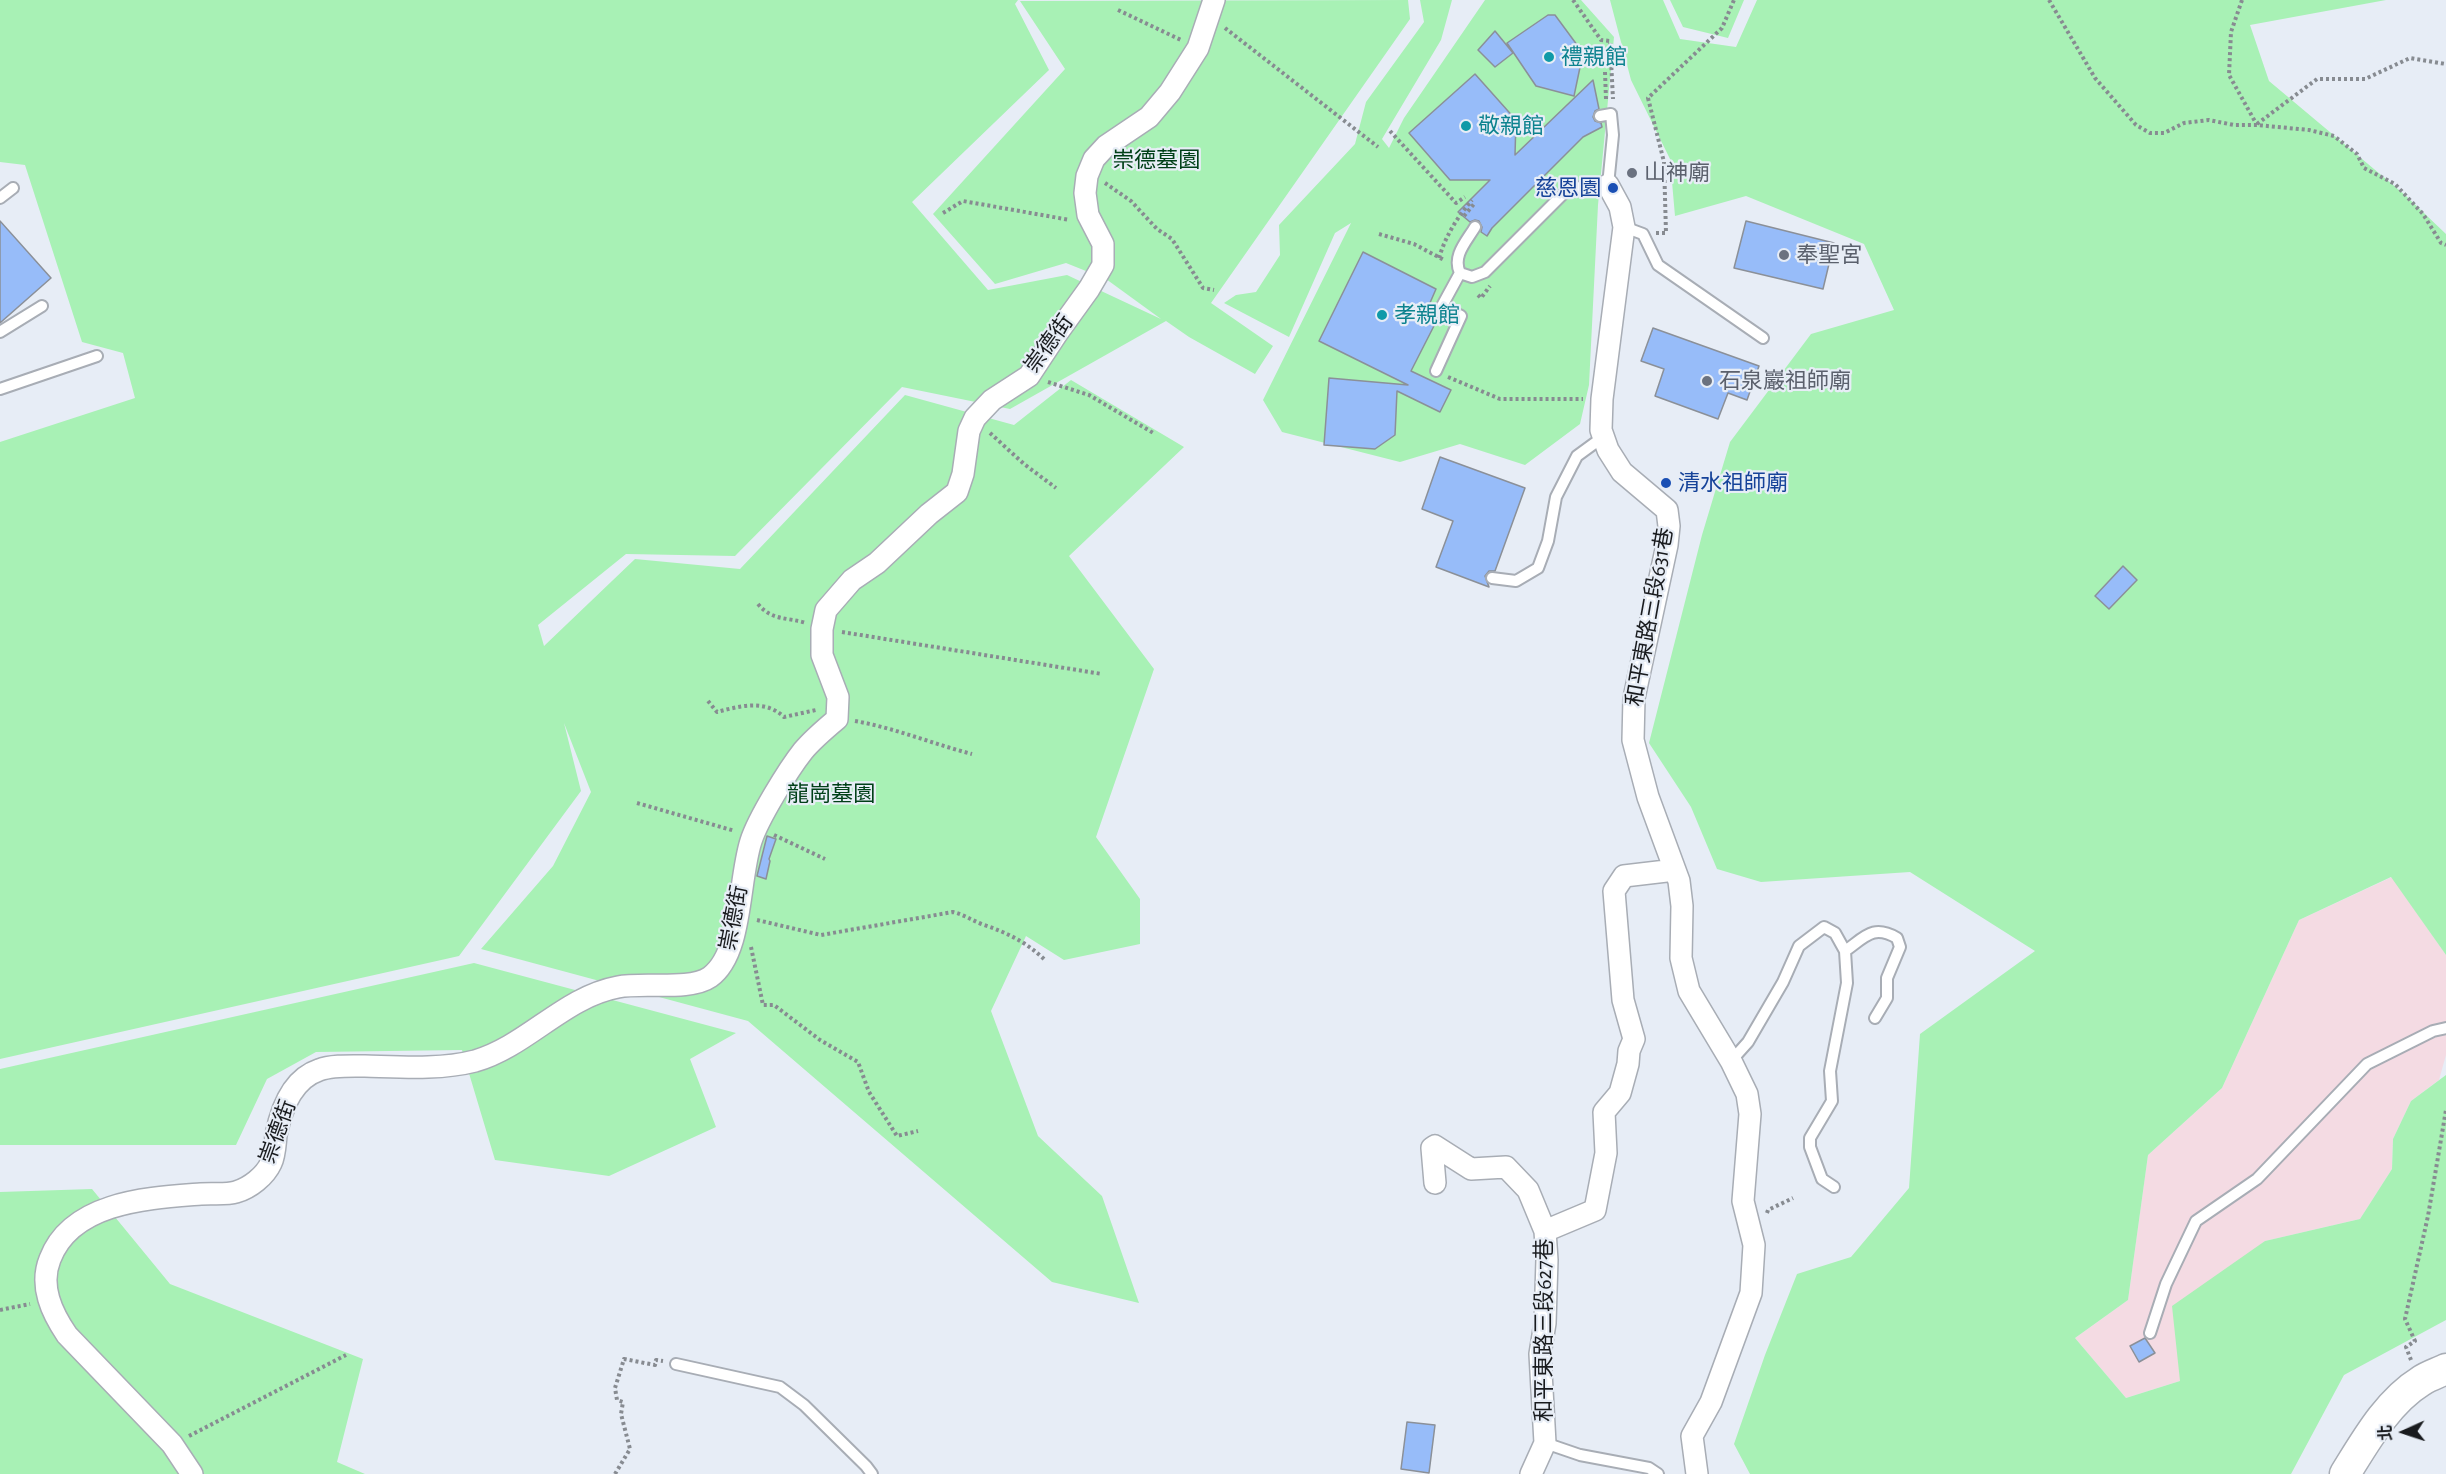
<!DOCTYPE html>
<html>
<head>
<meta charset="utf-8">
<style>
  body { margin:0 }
  #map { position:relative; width:2446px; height:1474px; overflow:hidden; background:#e7edf6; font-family:"Alegreya Sans","Noto Sans TC",sans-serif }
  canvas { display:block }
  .north { position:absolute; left:2374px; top:1402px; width:60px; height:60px; -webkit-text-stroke:4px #e7edf6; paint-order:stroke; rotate:267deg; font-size:16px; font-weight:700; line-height:24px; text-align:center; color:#191b1e }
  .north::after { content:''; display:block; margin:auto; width:21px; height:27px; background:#191b1e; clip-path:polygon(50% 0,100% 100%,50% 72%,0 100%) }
</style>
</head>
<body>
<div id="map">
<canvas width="2446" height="1474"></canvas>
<div class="north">北</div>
</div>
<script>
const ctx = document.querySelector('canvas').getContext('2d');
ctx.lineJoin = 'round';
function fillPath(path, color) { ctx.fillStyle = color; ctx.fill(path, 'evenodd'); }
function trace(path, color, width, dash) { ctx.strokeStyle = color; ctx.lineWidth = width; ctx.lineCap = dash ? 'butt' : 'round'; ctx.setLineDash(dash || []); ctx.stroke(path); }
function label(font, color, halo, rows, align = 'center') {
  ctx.font = font + ' "Alegreya Sans","Noto Sans TC",sans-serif'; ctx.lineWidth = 4.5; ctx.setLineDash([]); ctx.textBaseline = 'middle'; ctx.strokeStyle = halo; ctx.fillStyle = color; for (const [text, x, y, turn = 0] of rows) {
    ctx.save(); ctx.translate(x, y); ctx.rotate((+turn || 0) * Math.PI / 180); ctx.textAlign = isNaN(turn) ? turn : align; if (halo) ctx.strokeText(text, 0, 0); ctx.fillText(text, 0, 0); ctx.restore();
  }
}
fillPath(new Path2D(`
  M2392 877 2446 955V1055L2439 1080 2411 1101 2393 1139 2392 1169 2360 1219 2265 1241 2180 1381 2126 1398 2075 1338 2128 1300 2148 1155 2222 1088 2299 920Z`), '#f4dbe3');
fillPath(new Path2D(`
  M0 0H1018L1015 4 1049 70 912 202 988 290 1067 275 1161 319 1106 279 1066 263 995 284 933 214 1065 69 1020 1 1408 0 1410 19 1211 303 1273 346 1255 374 1189 337 1166 321 1010 409 902 387 735 556 626 554 538 625 544 646 635 559 740 569 905 395 1014 425 1071 380 1184 447 1069 556 1154 669 1096 837 1140 899V944L1064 960 1026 936 991 1011 1038 1136 1102 1196 1139 1303 1052 1282 748 1021 481 949 553 866 591 792 564 723 581 791 459 956 0 1059V442L135 398 123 353 82 342 25 165 0 162Z
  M1420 0H1452L1441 40 1382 139 1389 148 1404 118 1485 0H1581L1614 37 1598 205 1589 385 1580 424 1525 465 1460 444 1400 462 1282 432 1263 400 1351 223 1335 233 1289 337 1224 303 1236 295 1256 292 1280 255 1279 225 1355 144 1366 102 1424 22Z
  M1610 0H1663L1680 39 1736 47 1757 0H2386L2250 25 2269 81 2405 195 2446 234V955L2391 877 2299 920 2222 1088 2148 1155 2128 1300 2075 1338 2126 1398 2180 1381 2172 1306 2265 1241 2360 1219 2392 1169 2393 1139 2411 1101 2446 1075V1320L2344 1375 2291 1474H1750L1734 1444 1765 1355 1797 1274 1851 1257 1909 1188 1920 1034 2035 951 1910 872 1761 882 1717 869 1691 807 1649 743 1702 535 1730 442 1811 334 1894 310 1864 244 1746 196 1675 216 1670 159 1631 80Z
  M1670 0H1744L1728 38 1683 27Z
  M474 963 736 1033 690 1059 716 1127 609 1176 495 1160 462 1050 316 1052 267 1079 236 1145H0V1069Z
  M92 1189 170 1284 363 1359 337 1462 365 1474H0V1192Z`), '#a8f1b5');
const building = new Path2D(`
  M1548 15H1555L1583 53 1574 96 1536 86 1507 43Z
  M1495 31 1513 53 1495 67 1478 50Z
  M1475 74 1516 120 1515 155 1593 80 1599 109 1595 111 1593 117 1595 121 1601 123 1602 127 1583 137 1492 228 1487 236 1481 232 1482 227 1479 221 1475 220 1470 222 1458 212 1490 180H1450L1409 133Z
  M0 221 51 278 0 323Z
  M1746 221 1834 243 1823 289 1734 268Z
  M1363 252 1436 289 1426 312 1438 318 1411 371 1451 390 1440 412 1397 391 1395 435 1375 449 1324 445 1329 378 1408 385 1319 341Z
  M1653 328 1759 366 1747 400 1728 393 1718 419 1655 396 1664 369 1641 361Z
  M1440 457 1525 488 1495 571H1489L1485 576 1489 587 1436 567 1453 521 1422 509Z
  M2123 566 2137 580 2109 609 2095 596Z
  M767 836 776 839 769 859 770 861 766 879 757 876Z
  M2145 1338 2155 1353 2139 1362 2130 1346Z
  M1407 1422 1435 1425 1429 1473 1401 1469Z`);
fillPath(building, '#97bcf9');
trace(building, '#8b9098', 1.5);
const lane = new Path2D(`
  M0 198 13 188
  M1475 227C1466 242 1452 256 1460 273L1472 277 1485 272 1569 188 1608 185 1613 135 1611 114 1600 116
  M1624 227 1643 234 1658 265 1763 338
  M0 332 42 306
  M1436 371 1461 316 1442 306 1460 273
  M0 389 97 356
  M1492 578 1516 581 1538 568 1548 541 1556 497 1577 456 1603 437
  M1845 951C1865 937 1873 924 1897 938L1900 947 1887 978V998L1875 1018
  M1731 1061 1748 1042 1783 982 1799 946 1824 927 1835 933 1845 951 1847 983 1830 1071 1832 1101 1810 1138V1147L1822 1179 1834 1187
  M2150 1333 2166 1284 2196 1221 2257 1179 2367 1064 2433 1031 2446 1028
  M676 1364 780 1387 804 1405 866 1466 872 1474
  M1545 1443 1580 1455 1649 1468 1658 1474`);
const street = new Path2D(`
  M1608 185 1620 207 1624 227 1602 399 1601 430 1608 450 1622 472 1667 510 1669 526 1667 545 1634 698 1633 740 1648 797 1679 881 1682 906 1681 958 1689 991 1731 1061 1747 1094 1750 1114 1743 1201 1754 1245 1751 1293 1711 1402 1692 1436 1697 1474
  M1435 1183 1432 1148 1435 1146 1471 1169 1506 1167 1528 1190 1545 1231 1547 1260 1545 1323 1540 1354 1545 1443 1531 1474
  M1545 1231 1595 1210 1606 1153 1604 1112 1620 1093 1628 1064 1629 1051 1634 1039 1623 1000 1614 891 1624 876 1675 870
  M192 1474 172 1444 67 1335C52 1313 39 1286 50 1259 72 1201 150 1198 201 1194 212 1193 226 1195 236 1192 250 1188 265 1176 271 1163 275 1155 275 1144 276 1135 281 1110 292 1079 319 1070 332 1065 351 1066 365 1066 401 1067 440 1070 475 1061 527 1046 564 997 618 987 643 982 690 991 710 977 743 953 738 881 751 841 758 819 788 770 803 751 813 739 825 729 837 719L838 697 822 655V629L826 610 852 580 877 563 929 514 957 492 963 474 969 431 975 418 992 400 1029 376 1058 332 1089 289 1103 265V244L1088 215 1085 193 1087 176 1094 159 1106 146 1149 117 1170 92 1198 48 1214 0`);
const secondary = new Path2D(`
  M2345 1474C2365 1442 2387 1402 2421 1381 2428 1376 2438 1373 2446 1369`);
trace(lane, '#a8adb5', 14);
trace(street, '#a8adb5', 24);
trace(secondary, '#a8adb5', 33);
trace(new Path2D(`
  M1573 0 1601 40 1610 41 1613 99
  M2049 0 2095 78 2136 125 2150 133H2164L2184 123 2209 120 2234 125H2257L2309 130 2334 136 2357 154 2364 168 2395 184 2423 214 2441 243 2446 245
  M2242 0 2231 32 2229 75 2257 125
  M1118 10 1181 40
  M1225 28 1378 147
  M1605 72 1606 99
  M2257 124 2317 79H2365L2410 58 2446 64
  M1390 131 1456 203 1465 197
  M1105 183 1131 201 1157 229 1172 239 1203 288 1214 290
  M943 213 963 201 1070 220
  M1464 216 1474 204
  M1656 233H1666L1664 162 1648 98 1722 28 1734 0
  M1379 234 1414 244 1444 260
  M1439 258C1445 237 1458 216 1472 200
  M1478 295 1481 298 1490 286
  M1448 377 1500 399H1583
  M1048 382 1089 395 1155 434
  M990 433 1024 464 1056 488
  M758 604C772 621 787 617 806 623
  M842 632 1102 674
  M708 701 717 712C740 706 765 699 784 717L816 710
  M855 721C895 728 933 744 972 754
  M637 803 735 831
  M774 835 825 859
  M757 920 821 935 953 912C965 915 973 921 984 925 1008 933 1028 943 1046 961
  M751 947 763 1005H774L820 1040 858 1062 869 1092 897 1136 918 1131
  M1767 1213 1768 1210 1793 1198
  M0 1310 30 1304
  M2411 1360 2406 1347 2415 1341 2405 1319 2428 1216 2446 1110
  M189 1436 346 1355
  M615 1474 630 1449 621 1414 623 1402 617 1400 615 1388 624 1359 655 1365 656 1360 663 1361`), '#878b91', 4, [3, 3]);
trace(lane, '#fff', 10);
trace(street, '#fff', 21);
trace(secondary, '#fff', 30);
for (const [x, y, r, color] of [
  [1549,57,6,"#0f9aa8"],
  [1466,126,6,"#0f9aa8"],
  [1632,173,6,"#6b7280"],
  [1613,188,6,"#1a4fb4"],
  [1784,255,6,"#6b7280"],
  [1382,315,6,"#0f9aa8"],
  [1707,381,6,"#6b7280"],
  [1666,483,6,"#1a4fb4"]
]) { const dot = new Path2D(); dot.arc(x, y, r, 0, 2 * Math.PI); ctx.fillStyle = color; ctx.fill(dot); trace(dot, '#e7edf6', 2); }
label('22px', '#0d838f', '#e7edf6', [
  ["禮親館",1561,57],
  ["敬親館",1478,126],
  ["孝親館",1394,315]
], 'left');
label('22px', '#014018', '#e7edf6', [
  ["崇德墓園",1156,160],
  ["龍崗墓園",831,794]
]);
label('22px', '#5b616d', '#e7edf6', [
  ["山神廟",1644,173],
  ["奉聖宮",1796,255],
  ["石泉巖祖師廟",1719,381]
], 'left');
label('22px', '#164399', '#e7edf6', [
  ["慈恩園",1601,188],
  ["清水祖師廟",1678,483,"left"]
], 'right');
label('22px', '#191b1e', '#e7edf6', [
  ["崇德街",1049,344,-54],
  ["和平東路三段631巷",1650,617,-80],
  ["崇德街",734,918,-79],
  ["崇德街",278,1132,-70],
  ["和平東路三段627巷",1544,1330,-90]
]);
</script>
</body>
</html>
